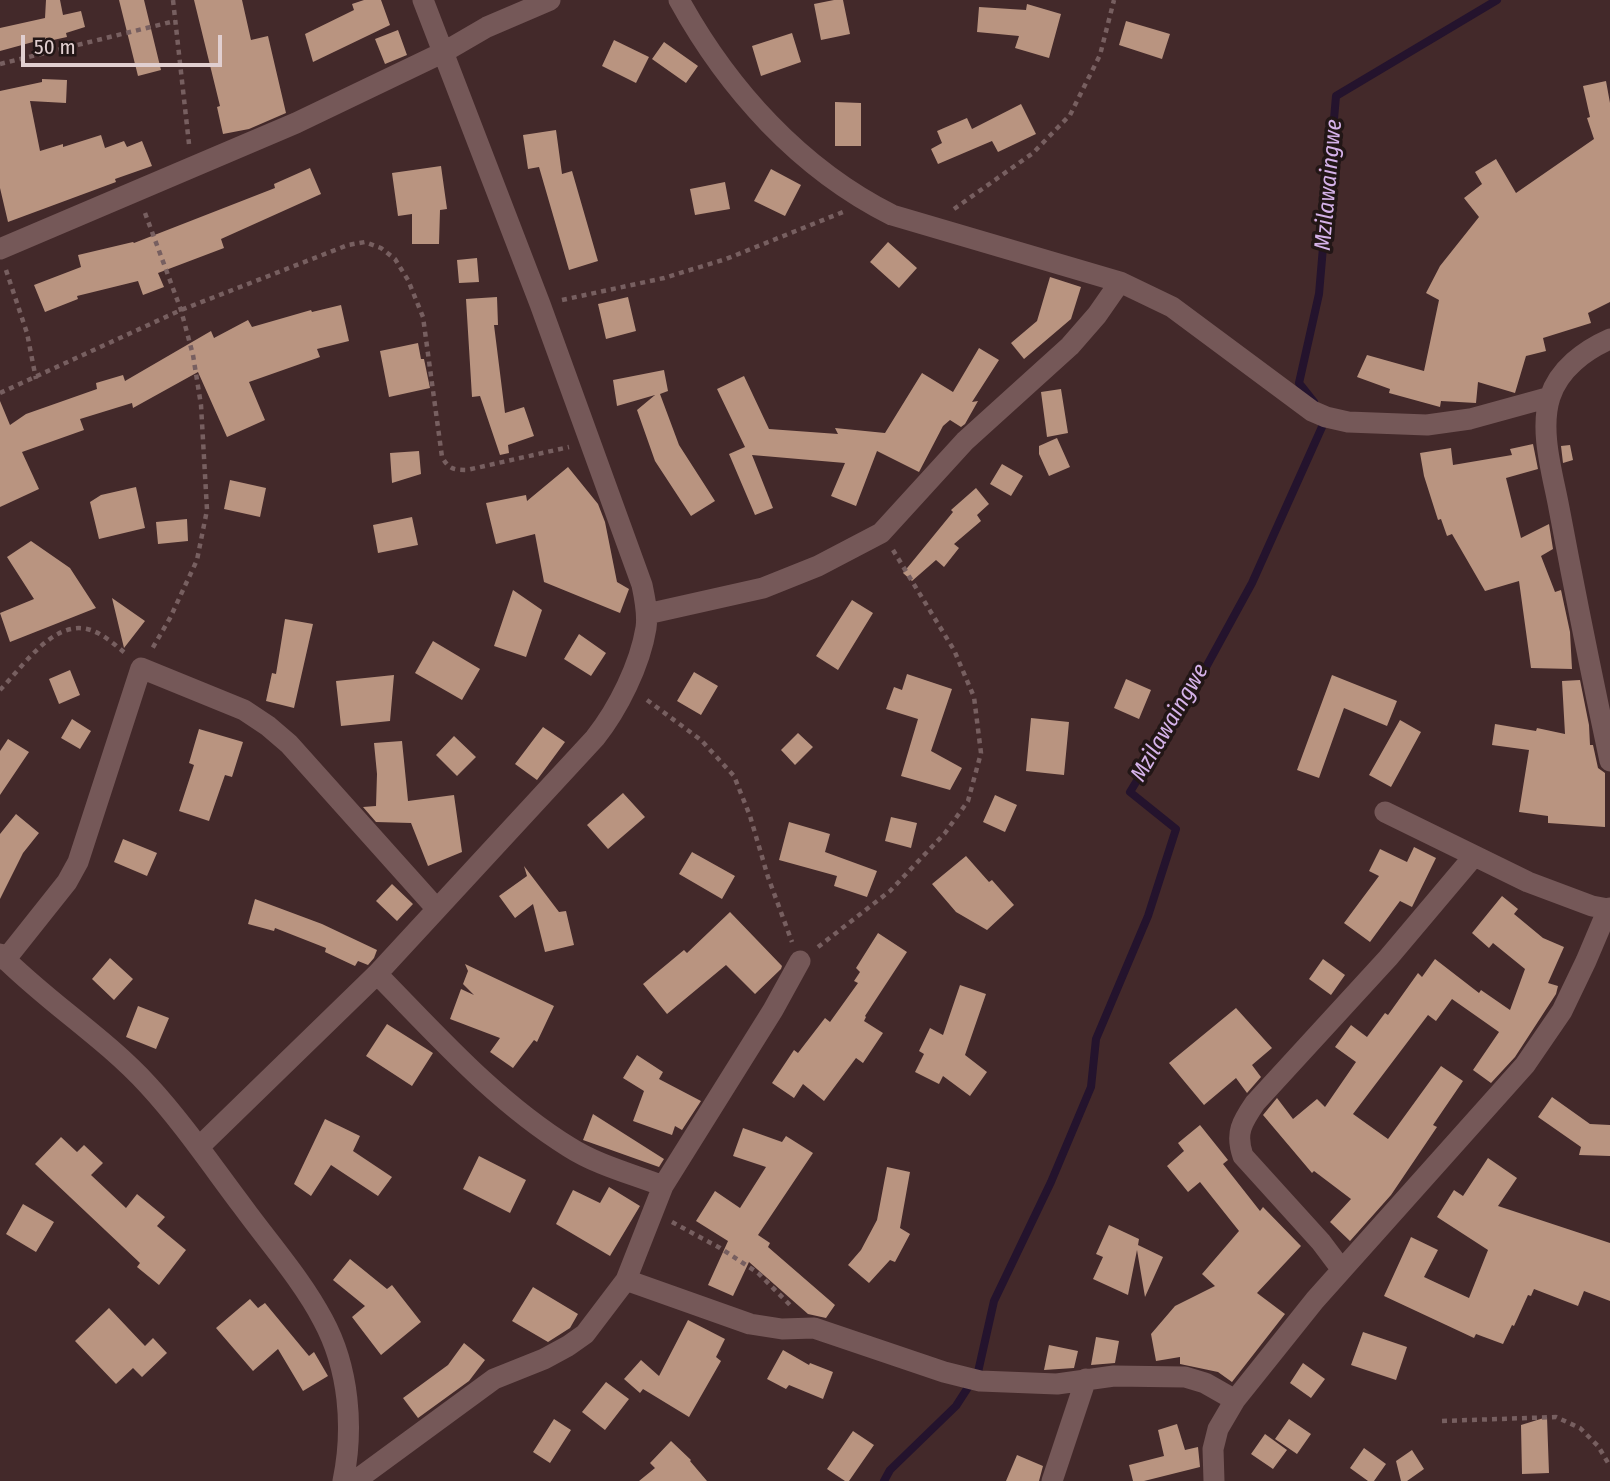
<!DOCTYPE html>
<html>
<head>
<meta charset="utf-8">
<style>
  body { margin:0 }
  #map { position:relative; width:1610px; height:1481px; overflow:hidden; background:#43292a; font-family:"Fira Sans Condensed",sans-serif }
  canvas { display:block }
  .scale { position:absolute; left:21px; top:35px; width:201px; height:32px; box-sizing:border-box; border:4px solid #e1cfd0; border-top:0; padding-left:9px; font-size:21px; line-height:24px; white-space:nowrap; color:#e1cfd0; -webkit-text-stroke:5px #221616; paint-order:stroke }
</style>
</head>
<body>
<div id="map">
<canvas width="1610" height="1481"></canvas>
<div class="scale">50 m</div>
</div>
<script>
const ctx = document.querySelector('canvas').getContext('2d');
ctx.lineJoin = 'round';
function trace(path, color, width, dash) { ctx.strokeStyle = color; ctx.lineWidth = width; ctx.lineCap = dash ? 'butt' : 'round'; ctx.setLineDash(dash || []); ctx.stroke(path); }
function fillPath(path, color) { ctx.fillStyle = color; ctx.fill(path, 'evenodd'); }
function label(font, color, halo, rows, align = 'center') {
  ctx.font = font + ' "Fira Sans Condensed",sans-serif'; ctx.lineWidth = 7; ctx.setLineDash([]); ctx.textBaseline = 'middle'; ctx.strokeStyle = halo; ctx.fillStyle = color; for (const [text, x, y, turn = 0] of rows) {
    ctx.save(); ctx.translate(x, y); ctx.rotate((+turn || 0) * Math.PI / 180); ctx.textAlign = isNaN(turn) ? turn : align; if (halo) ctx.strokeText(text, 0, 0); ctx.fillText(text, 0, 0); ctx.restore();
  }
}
trace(new Path2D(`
  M1314 402 1299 383 1319 294 1336 96 1497 0
  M884 1481 890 1470 956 1406 978 1372 994 1301 1051 1182 1091 1087 1096 1039 1148 916 1176 829 1130 792 1205 669 1252 583 1326 418`), '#24132d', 8);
fillPath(new Path2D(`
  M46 0H60L63 15 81 11 85 27 66 33 67 37 44 42V39L0 51V28L45 18Z
  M119 0H144L161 70 138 76Z
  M194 0H242L251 40 268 36 286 113 249 129 223 134 217 107 220 106Z
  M364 0H381L390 25 313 62 305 34 354 10 352 4Z
  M834 0H843L850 34 821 40 814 4Z
  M1027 4 1061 14 1049 58 1015 48 1019 36 977 32 979 7 1026 10Z
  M1126 21 1170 34 1162 59 1119 45Z
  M398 30 407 55 385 64 375 39Z
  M792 33 801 62 761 76 752 46Z
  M614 40 649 57 636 83 602 66Z
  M664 42 698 66 686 83 652 59Z
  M42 79 67 80 66 103 30 101 40 151 63 144V147L101 135 105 148 124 141 127 147 142 141 152 166 115 179 116 182 8 222 0 188V91L42 82Z
  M1606 81 1610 103V302L1588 313 1591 323 1543 338 1546 351 1526 356 1515 393 1478 382 1476 403 1441 401 1440 407 1389 393 1390 389 1357 377 1367 355 1424 371 1439 300 1426 293 1440 266 1479 217 1464 198 1482 184 1475 172 1496 159 1516 193 1594 139 1587 118 1590 117 1583 86Z
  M835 102 861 103V146H835Z
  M1021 104 1036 134 998 152 992 141 938 164 931 149 942 143 937 131 967 118 972 129Z
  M556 130 562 174 572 171 598 261 569 270 539 167 528 169 523 135Z
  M441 166 447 209 440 210 439 244H412V214L398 216 392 173Z
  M310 168 321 194 221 239 224 248 158 273 164 287 143 295 138 281 77 296 78 299 45 312 34 285 81 267 78 255 133 242 134 243 275 188 274 184Z
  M771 169 801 185 785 216 754 201Z
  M725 182 730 209 695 215 690 189Z
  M888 242 917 268 899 288 870 262Z
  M477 258 479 282 459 283 457 260Z
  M1050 277 1081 287 1071 319 1024 359 1011 343 1037 321Z
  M497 297 498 325H494L505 413 524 407 534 436 508 445 509 453 500 455 480 396 472 397 466 299Z
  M628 297 636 331 606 339 598 304Z
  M341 305 349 341 317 349 320 357 249 382 265 420 227 437 198 372 133 408 132 403 80 419 84 430 22 452 39 489 0 507V401L10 425 26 414 97 389 96 383 123 375 125 381 211 331 214 338 248 320 252 327 311 310 312 312Z
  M418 343 421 359H424L430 388 389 397 380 351Z
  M979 348 999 360 972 402 978 401 965 424 961 427 950 420 943 426 919 472 877 451 856 506 831 496 845 463 752 455 773 508 755 515 729 454 745 447 717 389 744 376 769 429 838 434 835 428 885 433 922 373 953 392Z
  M664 370 668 391 660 394 679 445 715 501 691 516 655 461 637 410 655 395 617 406 613 380Z
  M1061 389 1068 433 1047 437 1041 392Z
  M1057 438 1070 467 1049 476 1039 454V446Z
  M1533 444 1538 469 1506 478 1521 538 1549 524 1553 549 1541 556 1555 592 1561 590 1570 632 1572 669 1531 668 1519 581 1485 591 1452 534 1447 536 1441 519 1438 520 1424 476 1420 453 1451 448 1453 465 1512 455 1510 449Z
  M1570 445 1573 460 1563 463 1561 446Z
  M419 451 421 474 392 483 390 453Z
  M1002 464 1023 476 1011 496 990 484Z
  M568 467 598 504 605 522 617 582 629 589 620 613 544 582 535 534 496 544 486 503 526 495 527 501Z
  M230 480 266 488 260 517 224 509Z
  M136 487 145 528 99 539 90 502 101 495Z
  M976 488 989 504 977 515 981 521 954 544 959 548 944 567 936 560 912 581 903 573 953 512 951 510Z
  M412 517 418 545 378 553 373 525Z
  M187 519 188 541 158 544 156 522Z
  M31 541 70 568 96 608 10 642 0 613 34 599 7 557Z
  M513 590 542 610 526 657 494 646Z
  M112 598 145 621 124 648Z
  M852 600 873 613 838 670 816 656Z
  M285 619 313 624 294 708 266 701 272 673 276 674Z
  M579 634 606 653 591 676 564 659Z
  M433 641 480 669 462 700 415 673Z
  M70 670 80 695 59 704 49 679Z
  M694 672 718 686 701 715 677 701Z
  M907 674 952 689 931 751 962 768 950 790 901 776 918 719 886 709 894 687 902 690Z
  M394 675 390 721 341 726 336 681Z
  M1332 675 1397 701 1387 726 1344 708 1319 778 1297 770Z
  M1126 679 1151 690 1139 719 1114 708Z
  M1580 680 1589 725 1590 745H1593L1598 768 1605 773V827L1548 823V816L1519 812 1529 750 1492 745 1495 724 1536 731 1537 728 1565 734 1562 681Z
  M1031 718 1069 722 1064 775 1026 771Z
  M72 719 91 731 80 749 61 738Z
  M1400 720 1421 732 1391 787 1369 775Z
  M543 727 565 742 537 780 515 764Z
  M199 729 243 742 232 777 225 775 209 821 179 811 194 765 189 763Z
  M798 733 813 747 795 765 781 750Z
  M454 736 476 757 457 776 436 755Z
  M8 739 29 752 0 795V751Z
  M402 741 408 801 454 795 462 852 428 866 411 823 376 822 363 807 376 806 377 774 374 743Z
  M623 793 645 817 608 849 587 825Z
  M995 795 1017 805 1005 832 983 822Z
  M16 814 39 833 23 853 0 899V834Z
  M891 817 917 823 911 848 885 841Z
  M789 822 830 834 825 852 877 871 867 897 834 886 837 876 779 860Z
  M123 839 157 853 147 876 114 862Z
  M1414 847 1436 858 1412 907 1400 901 1370 942 1344 923 1379 876 1369 871 1380 849 1407 862Z
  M692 852 735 876 722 899 679 874Z
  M966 856 989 882 992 880 1014 905 987 930 956 912 932 884Z
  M524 866 559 912 566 911 574 945 545 952 533 904 515 918 499 896 527 876Z
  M392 884 413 904 397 921 376 901Z
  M1502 896 1518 909 1514 914 1543 938 1564 947 1548 983 1558 986 1556 994 1515 1057 1491 1083 1473 1070 1499 1032 1452 999 1436 1021 1428 1015 1353 1114 1388 1139 1441 1066 1463 1081 1433 1125 1437 1127 1391 1195 1350 1241 1330 1222 1351 1199 1314 1171 1312 1173 1263 1115 1277 1098 1293 1119 1317 1099 1325 1107 1356 1062 1335 1047 1351 1025 1367 1037 1385 1013 1388 1015 1418 973 1422 977 1435 959 1479 993 1481 990 1510 1010 1525 969 1493 943 1489 948 1472 933Z
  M255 899 322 924 377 950 374 958 368 965 358 961 355 966 325 952 326 948 275 928 274 931 248 924Z
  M730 912 782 966 781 969 755 994 726 965 667 1014 643 984 684 950 687 953Z
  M878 933 907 952 865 1016 866 1017 864 1021 883 1033 863 1063 856 1058 824 1101 803 1084 794 1098 772 1083 794 1050 798 1053 825 1018 830 1022 858 983 854 981 860 972 856 968Z
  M110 958 133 979 114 1000 92 979Z
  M1323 959 1345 975 1331 995 1309 979Z
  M465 964 554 1006 537 1042 534 1040 513 1068 490 1052 500 1038 450 1019 461 989 474 995 463 984 468 971Z
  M960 985 986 994 965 1055 987 1072 970 1096 943 1076 939 1084 915 1072 924 1054 919 1051 930 1028 943 1035Z
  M138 1006 169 1018 156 1049 126 1037Z
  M1236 1008 1272 1048 1252 1065 1261 1077 1247 1093 1236 1078 1204 1105 1169 1063Z
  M387 1024 433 1053 412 1086 366 1056Z
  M637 1055 663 1072 659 1079 701 1101 682 1130 675 1126 672 1135 633 1121 644 1091 623 1078Z
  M1552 1097 1590 1124 1610 1125V1156L1579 1155 1581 1147 1538 1117Z
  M593 1114 664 1159 659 1167 583 1140Z
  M325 1119 360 1136 353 1151 392 1177 378 1196 331 1165 311 1196 294 1184Z
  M1200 1125 1228 1160 1223 1164 1260 1211 1263 1207 1301 1246 1257 1293 1285 1314 1232 1382 1218 1372 1180 1364V1357L1156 1361 1151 1334 1175 1306 1215 1286 1202 1274 1239 1231 1200 1182 1188 1192 1167 1166 1184 1151 1178 1143Z
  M743 1128 782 1142 786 1136 813 1153 758 1235 770 1243 768 1247 835 1305 826 1318 808 1314 749 1262 733 1296 708 1285 728 1241 696 1221 715 1191 740 1208 766 1167 733 1156Z
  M61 1137 77 1152 84 1145 103 1163 91 1175 126 1208 137 1194 165 1217 157 1226 186 1250 159 1285 137 1267 140 1263 35 1164Z
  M479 1156 526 1180 510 1213 463 1189Z
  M1488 1158 1517 1178 1498 1206 1610 1243V1301L1584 1291 1578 1306 1534 1289 1531 1296 1528 1295 1514 1326 1512 1325 1503 1344 1476 1334 1474 1338 1384 1296 1411 1237 1438 1250 1424 1277 1469 1298 1488 1250 1437 1217 1454 1190 1463 1196Z
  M887 1167 910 1172 900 1228 910 1234 895 1262 890 1260 869 1283 848 1265 861 1250 877 1220Z
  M609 1187 640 1206 610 1256 556 1224 573 1190 600 1203Z
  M23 1204 54 1222 36 1252 6 1234Z
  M1109 1225 1139 1239 1138 1245 1163 1257 1145 1297 1137 1250 1128 1295 1093 1279 1103 1257 1096 1254Z
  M350 1259 387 1289 392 1285 421 1322 381 1355 352 1317 365 1306 333 1280Z
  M533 1287 578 1314 570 1328 548 1342 512 1321Z
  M250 1299 258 1308 265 1303 309 1356 314 1352 328 1376 303 1391 278 1349 253 1371 216 1328Z
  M109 1308 145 1346 153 1338 167 1353 142 1377 133 1368 116 1384 75 1341Z
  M688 1320 725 1339 716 1357 721 1361 689 1417 643 1389 640 1393 624 1379 641 1360 659 1376Z
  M1363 1332 1407 1347 1396 1380 1351 1365Z
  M1096 1337 1119 1341 1115 1363 1091 1365Z
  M464 1343 485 1360 469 1381 418 1418 403 1398 448 1365Z
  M1049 1345 1078 1351 1074 1368 1044 1370Z
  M783 1350 809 1365 810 1363 833 1372 823 1399 789 1385 786 1389 767 1379Z
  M1303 1363 1325 1379 1311 1398 1290 1383Z
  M606 1382 629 1399 605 1430 582 1412Z
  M1547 1417 1549 1473 1522 1474 1521 1425Z
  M554 1419 571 1430 550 1463 533 1452Z
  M1289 1419 1311 1434 1297 1454 1275 1439Z
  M1177 1424 1185 1450 1198 1447 1200 1467 1144 1481H1133L1129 1465 1164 1456 1158 1430Z
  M853 1431 874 1445 849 1481H845L827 1469Z
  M1265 1434 1287 1450 1273 1469 1251 1454Z
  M671 1441 691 1460 690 1461 707 1481H639L655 1468 650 1463Z
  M1364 1448 1386 1464 1374 1481H1368L1350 1468Z
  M1412 1450 1424 1469 1407 1481H1401L1396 1461Z
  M1017 1455 1043 1466 1039 1481H1006Z`), '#b99480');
trace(new Path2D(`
  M173 0 189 144
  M0 64 175 21
  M954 209 1033 153 1070 115 1100 55 1114 0
  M145 213 181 310 193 355 201 405 207 510 197 560 170 618 152 649
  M6 270 27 333 36 379
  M562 300 664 278 726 259 843 212
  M0 393 181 310 348 245 365 242 381 248 395 259 408 280 423 317 442 457C449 469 453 470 467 470L569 447
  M0 690C22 668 52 621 87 629 101 632 114 644 125 653
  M647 700 701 740 734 776 750 816 768 877 792 942
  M818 947 890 891 945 833 968 801 981 753 974 697 954 650 893 550
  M672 1222 720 1248 758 1273 790 1305
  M1442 1421 1556 1417 1580 1428 1598 1446 1610 1466`), '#775f60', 4.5, [5, 5]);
trace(new Path2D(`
  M679 0C728 89 800 169 892 215L1120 282 1172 307 1312 411 1326 417 1348 422 1427 425 1470 419 1550 397
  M0 249 296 123 444 52 487 27 550 0
  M1610 339C1585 350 1559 369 1550 397 1539 431 1553 475 1559 508 1575 593 1592 677 1610 761
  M647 614 763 588 818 566 881 533 965 441 1070 346 1097 315 1120 282
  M1385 812 1528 882 1592 906 1608 909
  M0 954C46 1001 104 1037 148 1085 183 1123 212 1166 243 1207 270 1244 302 1280 323 1320 349 1368 354 1428 343 1481
  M5 960 67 882 78 862 141 668 244 710 268 726 289 744 436 908
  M377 974C437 1035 495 1101 569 1147 597 1165 632 1174 663 1186
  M199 1147 377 974 595 738C618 709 640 665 646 628 648 614 645 599 642 585L540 304 423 0
  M1342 1270 1321 1242 1243 1156C1235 1133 1242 1122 1255 1103L1388 958 1474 856
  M626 1280 750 1324 782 1329 814 1328 944 1372 980 1381 1057 1384 1114 1376 1185 1377 1205 1383 1235 1400
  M355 1481 494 1379 544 1359 568 1346 585 1334 626 1280 663 1186 773 1010 800 961
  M1052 1481 1086 1379
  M1214 1481 1213 1449 1218 1429 1235 1400 1315 1300 1525 1065 1562 1011 1586 961 1608 909 1610 908`), '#755858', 21);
label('italic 23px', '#d5b2e9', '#221616', [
  ["Mzilawaingwe",1329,185,-85],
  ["Mzilawaingwe",1170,723,-60]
]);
</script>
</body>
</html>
